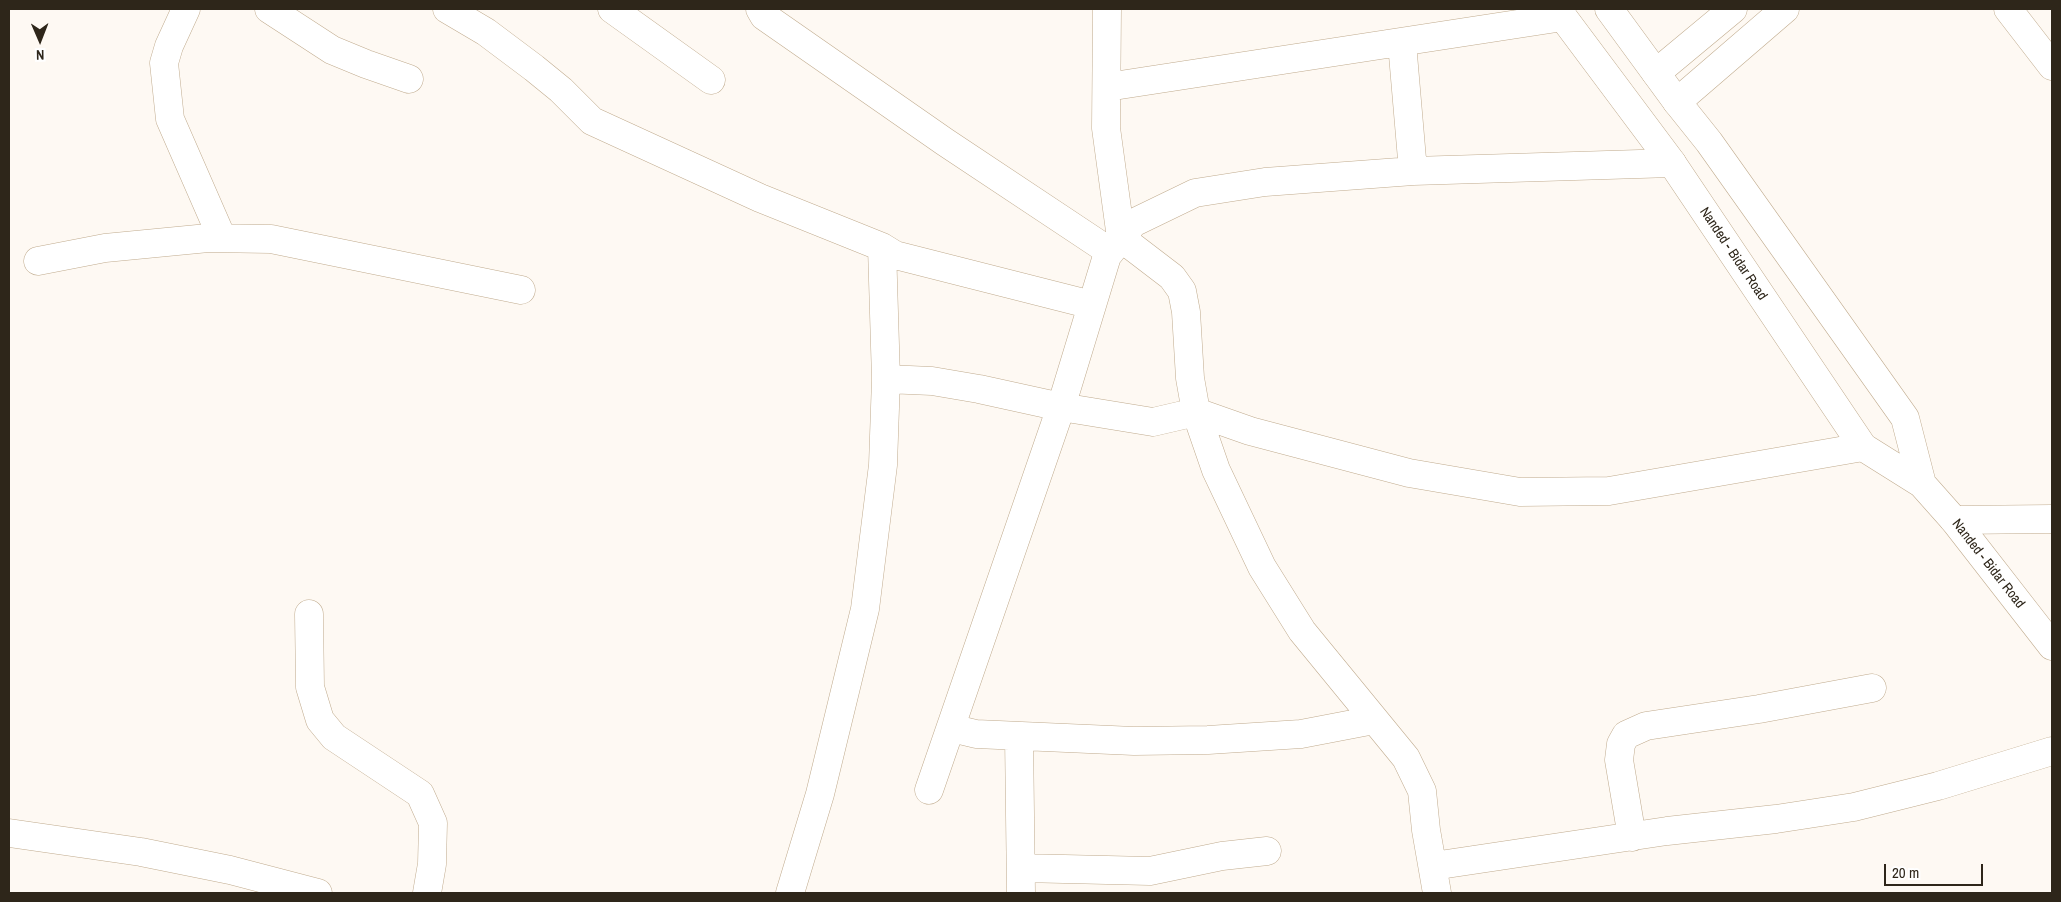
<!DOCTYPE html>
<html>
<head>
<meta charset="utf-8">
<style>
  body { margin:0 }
  #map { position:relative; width:2061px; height:902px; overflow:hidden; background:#fef9f3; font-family:"Archivo Narrow",sans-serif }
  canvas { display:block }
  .frame { position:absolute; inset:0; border:10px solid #2e261a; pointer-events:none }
  .north { position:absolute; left:15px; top:15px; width:50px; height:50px; -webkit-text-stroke:4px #fff; paint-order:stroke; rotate:179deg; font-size:14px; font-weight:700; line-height:20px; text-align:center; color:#2e261a }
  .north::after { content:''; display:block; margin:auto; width:18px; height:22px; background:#2e261a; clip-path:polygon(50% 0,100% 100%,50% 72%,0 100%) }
  .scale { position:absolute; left:1884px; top:864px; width:99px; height:22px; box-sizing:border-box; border:2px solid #2e261a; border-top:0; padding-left:6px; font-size:15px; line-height:18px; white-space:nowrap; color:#2e261a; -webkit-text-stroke:4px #fff; paint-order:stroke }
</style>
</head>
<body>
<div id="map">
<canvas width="2061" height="902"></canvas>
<div class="frame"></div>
<div class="north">N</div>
<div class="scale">20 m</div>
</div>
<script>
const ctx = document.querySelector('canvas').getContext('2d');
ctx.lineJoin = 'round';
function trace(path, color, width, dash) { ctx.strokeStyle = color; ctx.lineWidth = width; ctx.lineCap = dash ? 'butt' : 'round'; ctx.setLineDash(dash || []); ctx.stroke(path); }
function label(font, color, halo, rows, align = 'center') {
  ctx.font = font + ' "Archivo Narrow",sans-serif'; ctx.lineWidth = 4; ctx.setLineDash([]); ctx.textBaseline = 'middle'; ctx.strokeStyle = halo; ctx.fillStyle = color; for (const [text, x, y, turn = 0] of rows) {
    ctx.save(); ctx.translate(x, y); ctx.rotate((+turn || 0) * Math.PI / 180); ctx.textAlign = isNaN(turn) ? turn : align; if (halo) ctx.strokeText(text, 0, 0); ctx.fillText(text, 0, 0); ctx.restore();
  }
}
const minor = new Path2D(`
  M186 9 169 46 164 63 170 119 222 238
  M269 9 332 50 366 64 409 79
  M447 9 486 32 534 68 561 90 592 121 760 198 882 247 895 255 1092 305
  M612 9 711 80
  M760 9 764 16 945 142 1109 251
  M1107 9 1106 128 1121 238 1172 277 1182 291 1186 312 1190 378 1196 412 1216 470 1262 567 1302 631 1406 758 1422 791 1426 830 1437 893
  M2008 9 2052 66
  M1402 43 1413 171
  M1656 73 1733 9
  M1107 87 1563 17
  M1677 102 1785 9
  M38 261 105 248 208 238 271 239 521 290
  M886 379 932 381 979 389 1061 407 1153 422 1196 412 1250 431 1409 473 1520 492 1609 491 1863 447
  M1954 520 2052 519
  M309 614 310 687 320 720 334 737 420 794 433 823 432 864 427 893
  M951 728 976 734 1134 741 1208 740 1301 734 1374 720
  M1019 736 1021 893
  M929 790 1061 407 1107 256 1133 223 1195 193 1265 182 1413 171 1672 163
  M9 833 141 852 230 870 318 893
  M1632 837 1619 760 1621 744 1626 735 1646 726 1759 709 1872 688
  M1433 866 1667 831 1776 819 1854 807 1938 786 2052 751
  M1021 868 1150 871 1222 856 1267 851
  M790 893 820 794 865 609 883 465 886 379 882 247`);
const major = new Path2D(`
  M1557 9 1672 163 1863 447 1922 484 1954 520 2052 646
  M1609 9 1677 102 1709 142 1905 418 1922 484`);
trace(minor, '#c0ab8e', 29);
trace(major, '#c0ab8e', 29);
trace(minor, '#fff', 28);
trace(major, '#fff', 28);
label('14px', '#2e261a', '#fff', [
  ["Nanded - Bidar Road",1733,254,56],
  ["Nanded - Bidar Road",1988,564,52]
]);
</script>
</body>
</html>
